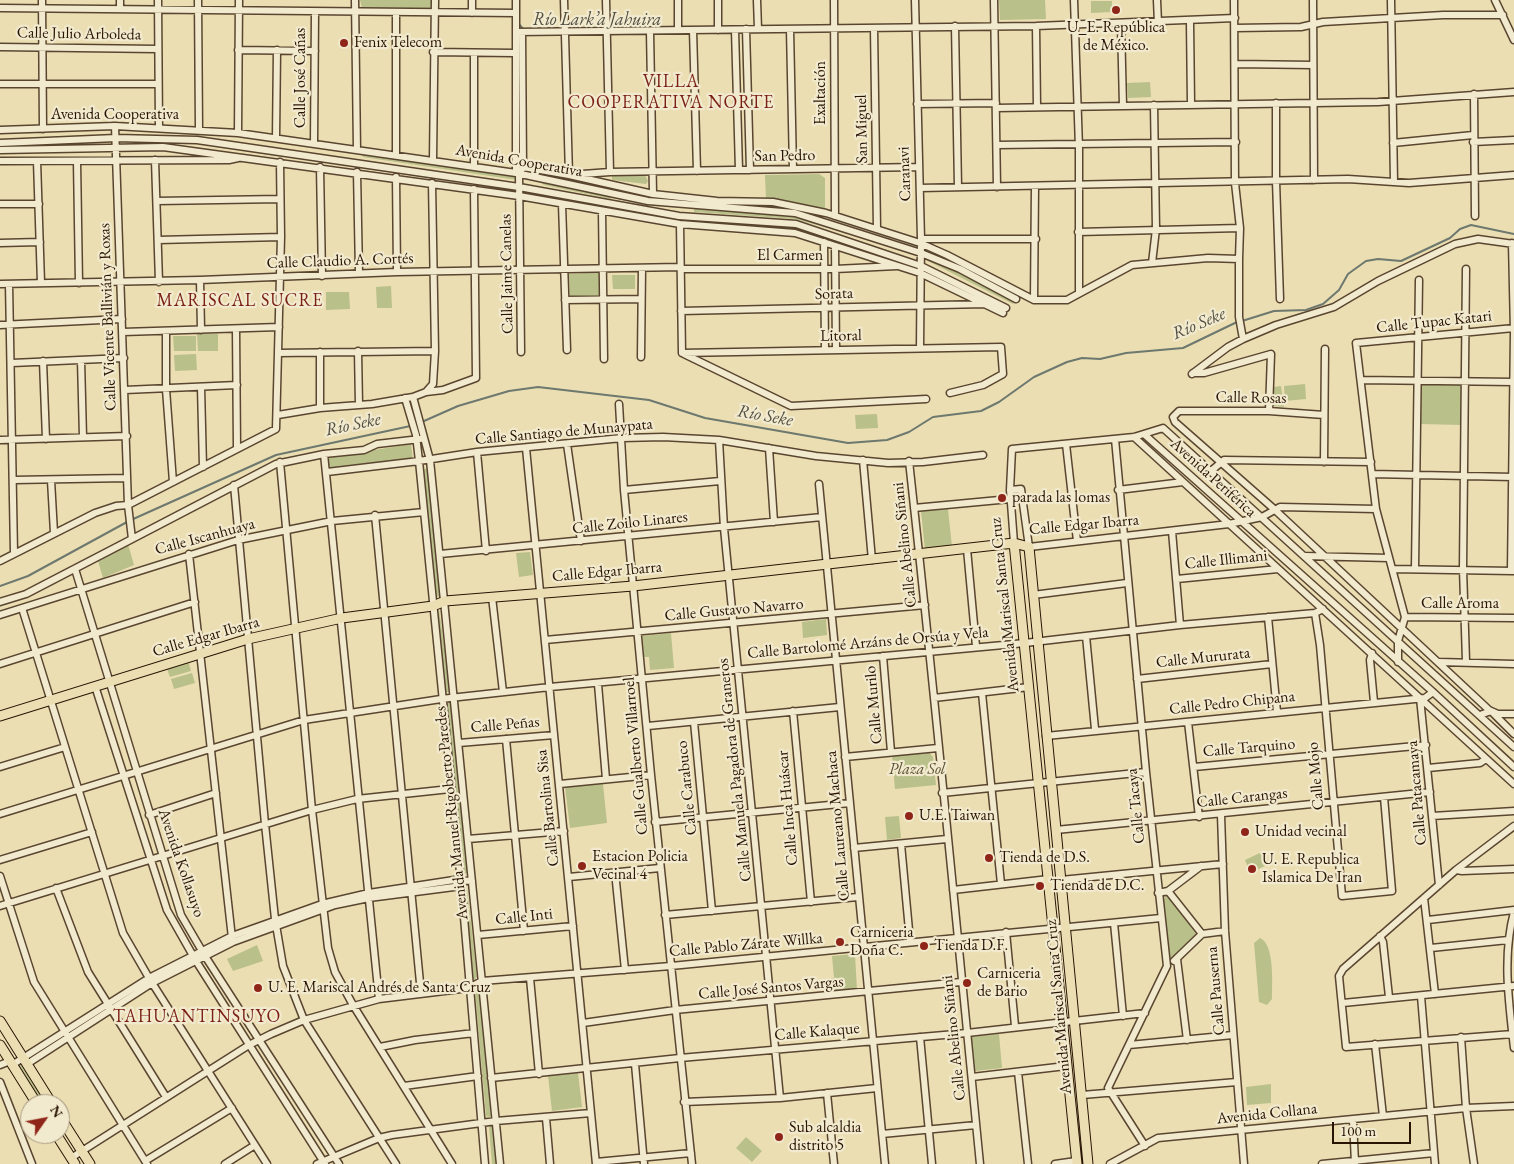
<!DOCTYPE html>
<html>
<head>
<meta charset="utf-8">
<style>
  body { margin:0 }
  #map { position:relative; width:1514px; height:1164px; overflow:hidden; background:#ebdeb3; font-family:"EB Garamond",serif }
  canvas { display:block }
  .north { position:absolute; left:20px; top:1094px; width:50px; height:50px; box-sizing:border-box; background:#f2eace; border:1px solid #a2947d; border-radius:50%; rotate:57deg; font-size:14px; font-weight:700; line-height:20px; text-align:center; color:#291404 }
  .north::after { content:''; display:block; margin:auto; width:18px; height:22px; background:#8f2418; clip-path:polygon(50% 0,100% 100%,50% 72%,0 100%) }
  .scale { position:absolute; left:1332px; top:1122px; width:79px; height:22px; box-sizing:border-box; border:2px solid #291404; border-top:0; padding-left:6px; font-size:15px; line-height:18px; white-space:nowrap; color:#291404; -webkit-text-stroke:4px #f2eace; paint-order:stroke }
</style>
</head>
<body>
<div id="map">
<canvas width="1514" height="1164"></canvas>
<div class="north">N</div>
<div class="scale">100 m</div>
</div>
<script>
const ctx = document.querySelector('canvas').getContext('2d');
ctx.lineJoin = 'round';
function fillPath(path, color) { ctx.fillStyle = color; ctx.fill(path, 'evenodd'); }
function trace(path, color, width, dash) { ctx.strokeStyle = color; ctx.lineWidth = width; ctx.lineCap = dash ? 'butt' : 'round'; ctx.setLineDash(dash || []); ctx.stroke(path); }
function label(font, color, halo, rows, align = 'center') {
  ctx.font = font + ' "EB Garamond",serif'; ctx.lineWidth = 4.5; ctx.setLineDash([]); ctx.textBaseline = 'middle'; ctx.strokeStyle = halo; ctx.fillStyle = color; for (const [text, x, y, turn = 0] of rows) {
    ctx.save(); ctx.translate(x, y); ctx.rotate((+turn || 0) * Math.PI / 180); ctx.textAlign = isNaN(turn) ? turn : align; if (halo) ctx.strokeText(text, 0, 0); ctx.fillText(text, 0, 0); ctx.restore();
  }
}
fillPath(new Path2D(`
  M360 0H432L431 8H362Z
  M999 0H1045L1046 19 1000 20Z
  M1091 1H1112V12L1091 13Z
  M1150 82 1151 97 1128 98 1127 83Z
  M361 153 516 176 517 180 363 157Z
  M819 174 825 178V211L766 200 765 175Z
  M612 175H645L648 181 646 184 612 180Z
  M534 178 610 195 611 199 544 185Z
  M694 208 795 213 836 225 835 230 795 219 694 212Z
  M928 256 1015 300 1013 304 926 260Z
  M601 272 603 297 570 298 569 274Z
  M612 275H635V289H613Z
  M391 286 392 308H377L376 287Z
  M326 292H349L350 309 326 310Z
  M197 334H218V351H198Z
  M173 336H196V351H174Z
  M196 354 197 370 175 371 174 355Z
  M1420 383 1462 384V425L1419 424Z
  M1305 384 1306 399 1285 401 1284 386Z
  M1281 386 1284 407 1273 406 1274 387Z
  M877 414 878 428 856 429 855 415Z
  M411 444 413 460 328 469 326 458Z
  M426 468 429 472 441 595 438 597 436 595 423 471Z
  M948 509 952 547 925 550 921 511Z
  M128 544 134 565 103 578 98 561Z
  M530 552 533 575 519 577 516 553Z
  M439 610 451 691 449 692H446L436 613Z
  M826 619 827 635 803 638 802 622Z
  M671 633 674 668 650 670 649 657H644L642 636Z
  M188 660 191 671 170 677 166 666Z
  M192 673 195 683 174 689 171 679Z
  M450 702 468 872 465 874 446 703Z
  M929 752 933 757 936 785 895 789 892 755Z
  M603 784 607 823 570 828 565 787Z
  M899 816 901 838 887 840 885 817Z
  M1264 851 1269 864 1250 873 1245 860Z
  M467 887 477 977 473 981 464 889Z
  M1166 897 1170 898 1195 933 1196 935 1171 960 1168 957 1162 899Z
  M1260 938C1275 944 1272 985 1272 999L1267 1005 1259 1002 1254 943Z
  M257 945 263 961 233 971 227 959Z
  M855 954 857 990 833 992 831 978H834L832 956Z
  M477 989 480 992 491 1116 489 1117 486 1116 475 992Z
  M999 1034 1002 1068 975 1071 971 1037Z
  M22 1063 48 1104H42L18 1066Z
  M578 1073 582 1107 552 1111 548 1076Z
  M1271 1084V1103L1247 1105 1246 1087Z
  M491 1123 493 1125 496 1164H492L489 1126Z
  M746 1137 762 1151 752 1162 736 1148Z`), '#bac08a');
trace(new Path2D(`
  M346 14 376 15
  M518 23 524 30
  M782 32H799
  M694 33H714
  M526 35 626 34
  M1242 321 1274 311 1306 310 1323 304 1339 290 1348 274 1366 261 1378 259 1401 261 1450 238 1460 229 1471 225 1514 234
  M131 520 276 455 415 425 458 406 509 391 538 387 649 400 705 418 848 443 887 440 909 432 933 417 981 411 999 402 1034 377 1067 362 1082 358 1100 359 1126 353 1183 348 1237 322
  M0 586 28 576 127 522`), '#6d786f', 2);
const minor = new Path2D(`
  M42 0 43 129
  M158 0 159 127
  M198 0 199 129
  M355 0 357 150
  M516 0V173
  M564 0 569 175 653 194 717 201 773 202 826 213 920 243 947 255 1034 300H1067L1132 265 1208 258 1239 259V317L1243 339
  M606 0 610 172
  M678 0V30
  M718 0V30
  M757 0 758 29
  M834 0 835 216
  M915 0 921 239 920 348
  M994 0 997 187
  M1074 0 1079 148V293
  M1157 0 1158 23
  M1234 0 1235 183 1240 228 1239 259
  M1313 0 1314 180
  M1391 0 1394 182
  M1495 0 1514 40
  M0 8 516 13
  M120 9V0
  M396 12V154
  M472 13V0
  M1190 22 1191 104
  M1121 24 1123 106
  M955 26 958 187
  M1036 26 1037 107
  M874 28 877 229
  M1235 28 1301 27 1323 22 1443 15H1503
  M746 29 750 170
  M790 29 793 169
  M693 30 697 171
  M735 30 739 170
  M650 31 653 194
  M516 32 1036 26 1235 18
  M0 47 157 49
  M238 50 315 51
  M433 52 514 53
  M474 53V167
  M1236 64 1313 65
  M0 84H157
  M1474 94 1475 216
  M1276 103V181L1280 299
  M917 104 996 103
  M996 108 1378 102 1514 92
  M0 130 115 126 238 133 516 173 648 201 795 213 921 253 960 269 1016 299
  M238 133 239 0
  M276 138 277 50
  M1473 142 1514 140
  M0 143 116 138 197 140 519 187 679 216 796 224 921 266 1006 308
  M1393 143 1473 135
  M314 144 315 12
  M997 145 1236 142
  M0 150 163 147 519 196 680 224 795 233 920 273 1003 313
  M155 160 159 282
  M433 160 435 0
  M0 161 229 160 238 158
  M37 161 41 283
  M77 161 79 283
  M320 167 322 276
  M523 167 569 175 610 172 919 167
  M357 172 359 273
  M396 177 397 272
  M920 188 1348 179 1409 183 1514 175
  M157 201 280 199
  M0 204H39
  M562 204 567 350
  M602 211 604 359
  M680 224 682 353
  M1078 232 1240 228
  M921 239H1036
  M158 240 281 237
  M824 242 825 350
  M0 243 40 242
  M835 246 836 349
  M1152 263 1156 229 1154 105
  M681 269H835L897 266
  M1466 269 1463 569 1466 661
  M200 280 201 330
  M0 284 200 280 397 272 681 267
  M9 284 14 553
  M565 300 641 299
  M1034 300 1035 186
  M681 311 984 304
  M0 325 122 319
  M236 329 237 449
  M166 331V389L173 482
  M123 332 279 327
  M358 351 359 405
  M320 352V408
  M521 352 519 174 523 167 522 32
  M278 353 435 351
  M682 353 1001 347 1003 374 983 385 950 393
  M684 354 791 406 926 399
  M641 357 642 268
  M81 360 83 437
  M43 361 46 439
  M12 363 124 358
  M1193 373H1204L1271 354 1269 411
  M1192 374 1228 347 1243 339 1276 325 1334 307 1378 281 1455 244 1478 239 1514 244
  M1362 380 1514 382
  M201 387 203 467
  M125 390 237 385
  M426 392 443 390 476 378 474 189
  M413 397 430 460 500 1164
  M405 398 416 435 419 461 461 882 485 1164
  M619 404 624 490 651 775 692 1164
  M278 415 320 408 372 404 413 397 426 392 433 384 435 351 432 183
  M1324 415 1269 411H1179L1173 417 1175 422 1274 509 1489 710 1498 714H1514
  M1145 435 1433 692 1514 767
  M1134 437 1514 784
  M1115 439 1146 772 1167 966 1108 1088 1145 1146
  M0 440 127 436
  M719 440 724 528 780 1098
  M567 444 581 541
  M1066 444 1077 541
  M526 448 596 1164
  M769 448 774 522
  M477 452 486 551
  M324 454 379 999
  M863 460 872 560
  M909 461C935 695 957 930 980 1164
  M280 462 312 810 328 948 335 972 353 1005 452 1164
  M1324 462 1325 349
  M1211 471 1224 460 1371 462
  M327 472 419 461 477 452 622 438 663 437 719 440 816 456 888 463 923 462 983 455
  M1372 474 1513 477
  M14 480 127 478
  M51 480 54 533
  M819 484 885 1164
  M234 485 265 824 275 919 283 966 304 1020 396 1164
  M624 490 720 481
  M1010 490 1021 489 1029 547 1229 524 1262 517 1280 507 1376 509
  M1118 490 1183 482
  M914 508 1010 499
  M375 515 421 993
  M1172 531 1180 625
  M132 539 276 464 324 454 364 450 377 444 420 439
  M1014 543 1010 490 1012 449 1134 437 1163 428 1514 747
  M967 549 976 646
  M189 554 232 938
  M440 554 822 517
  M1305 556 1389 558
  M0 561 95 513 116 506 128 505 276 429 281 237 280 162
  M1415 568 1419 280
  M75 569 181 915 205 956 339 1164
  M1392 569 1513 571
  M1511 571 1514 332 1512 243
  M1177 579 1278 569
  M1033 595 1127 583
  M492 597 503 692
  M0 602 26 594 132 539 128 505 115 126
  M22 608 123 933 149 978 267 1164
  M1323 609 1315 613 1320 645 1342 896 1392 891 1384 797
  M0 615 238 540 332 521 424 512
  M1268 617 1277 712
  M1405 617 1514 618
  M1086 636 1095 729
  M545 640 925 605
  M1372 653 1370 660 1374 702
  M883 656 891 752
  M1398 662V641L1405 617 1376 509 1356 343 1514 328
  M1439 662 1514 664
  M0 664 195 602
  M1137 679 1272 664
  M598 684 606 779
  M95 686 167 910 196 961 325 1164
  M982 693 1001 884
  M934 698 1029 687
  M1420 698 1439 885
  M793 711 811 902
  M1480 715 1491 711 1514 734
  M694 722 712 911
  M1188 722 1199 817
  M648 726 840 707
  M1046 736 1425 698 1433 692
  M506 739 524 931
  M459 743 554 735
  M845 757 938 748
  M0 767 65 747
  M1194 767 1426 745
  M1428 768 1480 763 1486 759
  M560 784 651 775
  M942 793 1146 772
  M0 814 304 720 441 699 550 687 1025 643 1180 625 1315 613
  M149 815 216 793
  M1221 815 1225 931 1244 1164
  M1432 816 1514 811
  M655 822 850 803
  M1056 830 1430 792
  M468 839 564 831
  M901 844 910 941
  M854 848 947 839
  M0 860 92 832
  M1456 870 1462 871 1514 869
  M615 872 625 970
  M0 876 34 982 147 1164
  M569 877 660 868
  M1061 880 1223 864
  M56 888 88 972 166 1097
  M953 890 1049 879
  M1168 891 1201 866
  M1158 893 1168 891 1202 934 1225 931
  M1424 898 1435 994
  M0 906 312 810 357 799 450 789
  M1514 912C1502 957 1509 1003 1514 1048
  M665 915 858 897
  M1428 920 1514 910
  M1114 923 1123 1016
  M1006 932 1015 1026
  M478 935 573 926
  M1380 936 1383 942 1389 997
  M1431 948 1508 940
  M1177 959 1187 1040
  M1174 961 1202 934
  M530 978 539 1074
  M1421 996 1435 1164
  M1343 1003 1514 986
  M583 1023 675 1010 961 982
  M1513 1034 1346 1047 1339 976 1343 969 1456 870 1514 826
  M920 1037 932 1164
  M1461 1037 1466 1108 1474 1164
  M1375 1044 1383 1116
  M1129 1045 1233 1035
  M380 1047 415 1040 474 1033
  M27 1064 152 983 233 942 335 905 369 898 454 887 461 882
  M635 1064 644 1164
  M0 1065 10 1061
  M12 1065 149 978 232 936 322 904 369 893 454 880 472 881
  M1018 1072 1028 1164
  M972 1077 1066 1066
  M491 1078 680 1058 967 1033 1145 1013
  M0 1082 32 1164
  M404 1086 478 1076
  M827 1093 834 1164
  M1082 1095 1237 1082
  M684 1102 780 1098 877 1088
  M546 1118 550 1164
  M1353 1120 1355 1163
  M882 1134 976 1125
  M71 1158 249 1045 271 1034 304 1020 379 999 469 988 482 981 671 966 1161 918
  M145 1161 232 1108
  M596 1162 691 1153
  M225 1164 255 1145
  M317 1164 379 1138 392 1135 496 1121 591 1113
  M1055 1164 1076 1161
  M1110 1164 1158 1138 1466 1108 1514 1106
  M1322 1164 1434 1153`);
const major = new Path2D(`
  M1014 543 1077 1164
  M0 716 248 639 342 618 433 606 445 601 633 586 1014 543 1029 547 1088 1164
  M0 1021 52 1104
  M0 1045 37 1104
  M60 1117 90 1164
  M56 1134 75 1164`);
trace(minor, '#5a4630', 9);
trace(major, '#291404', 11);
trace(minor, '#f2eace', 6);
trace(major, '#ebdeb3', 9);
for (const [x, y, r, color] of [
  [1116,10,5,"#8f2418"],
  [344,43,5,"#8f2418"],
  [1002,498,5,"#8f2418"],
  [909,816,5,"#8f2418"],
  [1245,832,5,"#8f2418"],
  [989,858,5,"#8f2418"],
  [582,866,5,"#8f2418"],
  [1252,869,5,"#8f2418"],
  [1040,886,5,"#8f2418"],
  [840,942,5,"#8f2418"],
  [924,946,5,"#8f2418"],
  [967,983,5,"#8f2418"],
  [258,988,5,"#8f2418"],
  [779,1137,5,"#8f2418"]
]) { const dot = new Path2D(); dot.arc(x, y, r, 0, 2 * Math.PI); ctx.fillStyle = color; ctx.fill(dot); trace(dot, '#f2eace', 2); }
label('16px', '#291404', '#f2eace', [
  ["U_E. República",1116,28,"center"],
  ["de México.",1116,46,"center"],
  ["Fenix Telecom",354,43],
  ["parada las lomas",1012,498],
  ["U.E. Taiwan",919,816],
  ["Unidad vecinal",1255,832],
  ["Estacion Policia",592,857],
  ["Vecinal 4",592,875],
  ["Tienda de D.S.",999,858],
  ["U. E. Republica",1262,860],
  ["Islamica De Iran",1262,878],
  ["Tienda de D.C.",1050,886],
  ["Carniceria",850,933],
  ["Doña C.",850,951],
  ["Tienda D.F.",934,946],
  ["Carniceria",977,974],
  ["de Bario",977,992],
  ["U. E. Mariscal Andrés de Santa Cruz",268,988],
  ["Sub alcaldia",789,1128],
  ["distrito 5",789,1146]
], 'left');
label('16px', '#291404', '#f2eace', [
  ["Calle Julio Arboleda",79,34,1],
  ["Calle José Cañas",301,78,-90],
  ["Exaltación",821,93,-90],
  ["Avenida Cooperativa",115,115],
  ["San Miguel",862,129,-91],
  ["San Pedro",785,156,-1],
  ["Avenida Cooperativa",519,161,10],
  ["Caranavi",905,174,-92],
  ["El Carmen",790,256],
  ["Calle Claudio A. Cortés",340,261,-2],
  ["Calle Jaime Canelas",507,274,-91],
  ["Sorata",834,294,-2],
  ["Calle Vicente Ballivián y Roxas",108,317,-92],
  ["Calle Tupac Katari",1434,322,-6],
  ["Litoral",841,336,-1],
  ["Calle Rosas",1251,398,1],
  ["Calle Santiago de Munaypata",564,432,-5],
  ["Avenida Periférica",1213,478,42],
  ["Calle Zoilo Linares",630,523,-6],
  ["Calle Edgar Ibarra",1084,525,-5],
  ["Calle Iscanhuaya",205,537,-15],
  ["Calle Abelino Siñani",905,545,-96],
  ["Calle Illimani",1226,560,-6],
  ["Calle Edgar Ibarra",607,572,-5],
  ["Calle Aroma",1460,604],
  ["Avenida Mariscal Santa Cruz",1005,605,-96],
  ["Calle Gustavo Navarro",734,610,-5],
  ["Calle Edgar Ibarra",206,637,-16],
  ["Calle Bartolomé Arzáns de Orsúa y Vela",868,643,-5],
  ["Calle Mururata",1203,658,-6],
  ["Calle Pedro Chipana",1232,703,-6],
  ["Calle Murilo",874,705,-95],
  ["Calle Peñas",505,725,-5],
  ["Calle Tarquino",1249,748,-5],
  ["Calle Gualberto Villarroel",636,756,-95],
  ["Calle Manuela Pagadora de Graneros",735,770,-96],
  ["Calle Mojo",1316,776,-95],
  ["Calle Carabuco",687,788,-96],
  ["Calle Patacamaya",1417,793,-95],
  ["Calle Carangas",1242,798,-6],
  ["Calle Tacaya",1136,806,-96],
  ["Calle Bartolina Sisa",548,808,-96],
  ["Calle Inca Huáscar",788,808,-95],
  ["Avenida Manuel Rigoberto Paredes",452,813,-96],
  ["Calle Laureano Machaca",838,826,-95],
  ["Avenida Kollasuyo",181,863,71],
  ["Calle Inti",524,917,-6],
  ["Calle Pablo Zárate Willka",746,945,-5],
  ["Calle José Santos Vargas",771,988,-5],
  ["Calle Pauserna",1216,991,-95],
  ["Avenida Mariscal Santa Cruz",1059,1007,-95],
  ["Calle Kalaque",817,1032,-5],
  ["Calle Abelino Siñani",954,1038,-96],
  ["Avenida Collana",1267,1114,-6]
]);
label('italic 16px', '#5c5033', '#f2eace', [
  ["Plaza Sol",917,770]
]);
label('italic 18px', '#514e42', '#f2eace', [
  ["Río Lark’a Jahuira",597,20],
  ["Río Seke",1199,324,-23],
  ["Río Seke",765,416,10],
  ["Río Seke",353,425,-12]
]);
ctx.letterSpacing = '1px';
label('18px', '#7a1f14', '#f2eace', [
  ["VILLA",671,82],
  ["COOPERATIVA NORTE",671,103],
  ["MARISCAL SUCRE",240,301],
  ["TAHUANTINSUYO",197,1017]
]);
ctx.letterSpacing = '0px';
</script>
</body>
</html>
